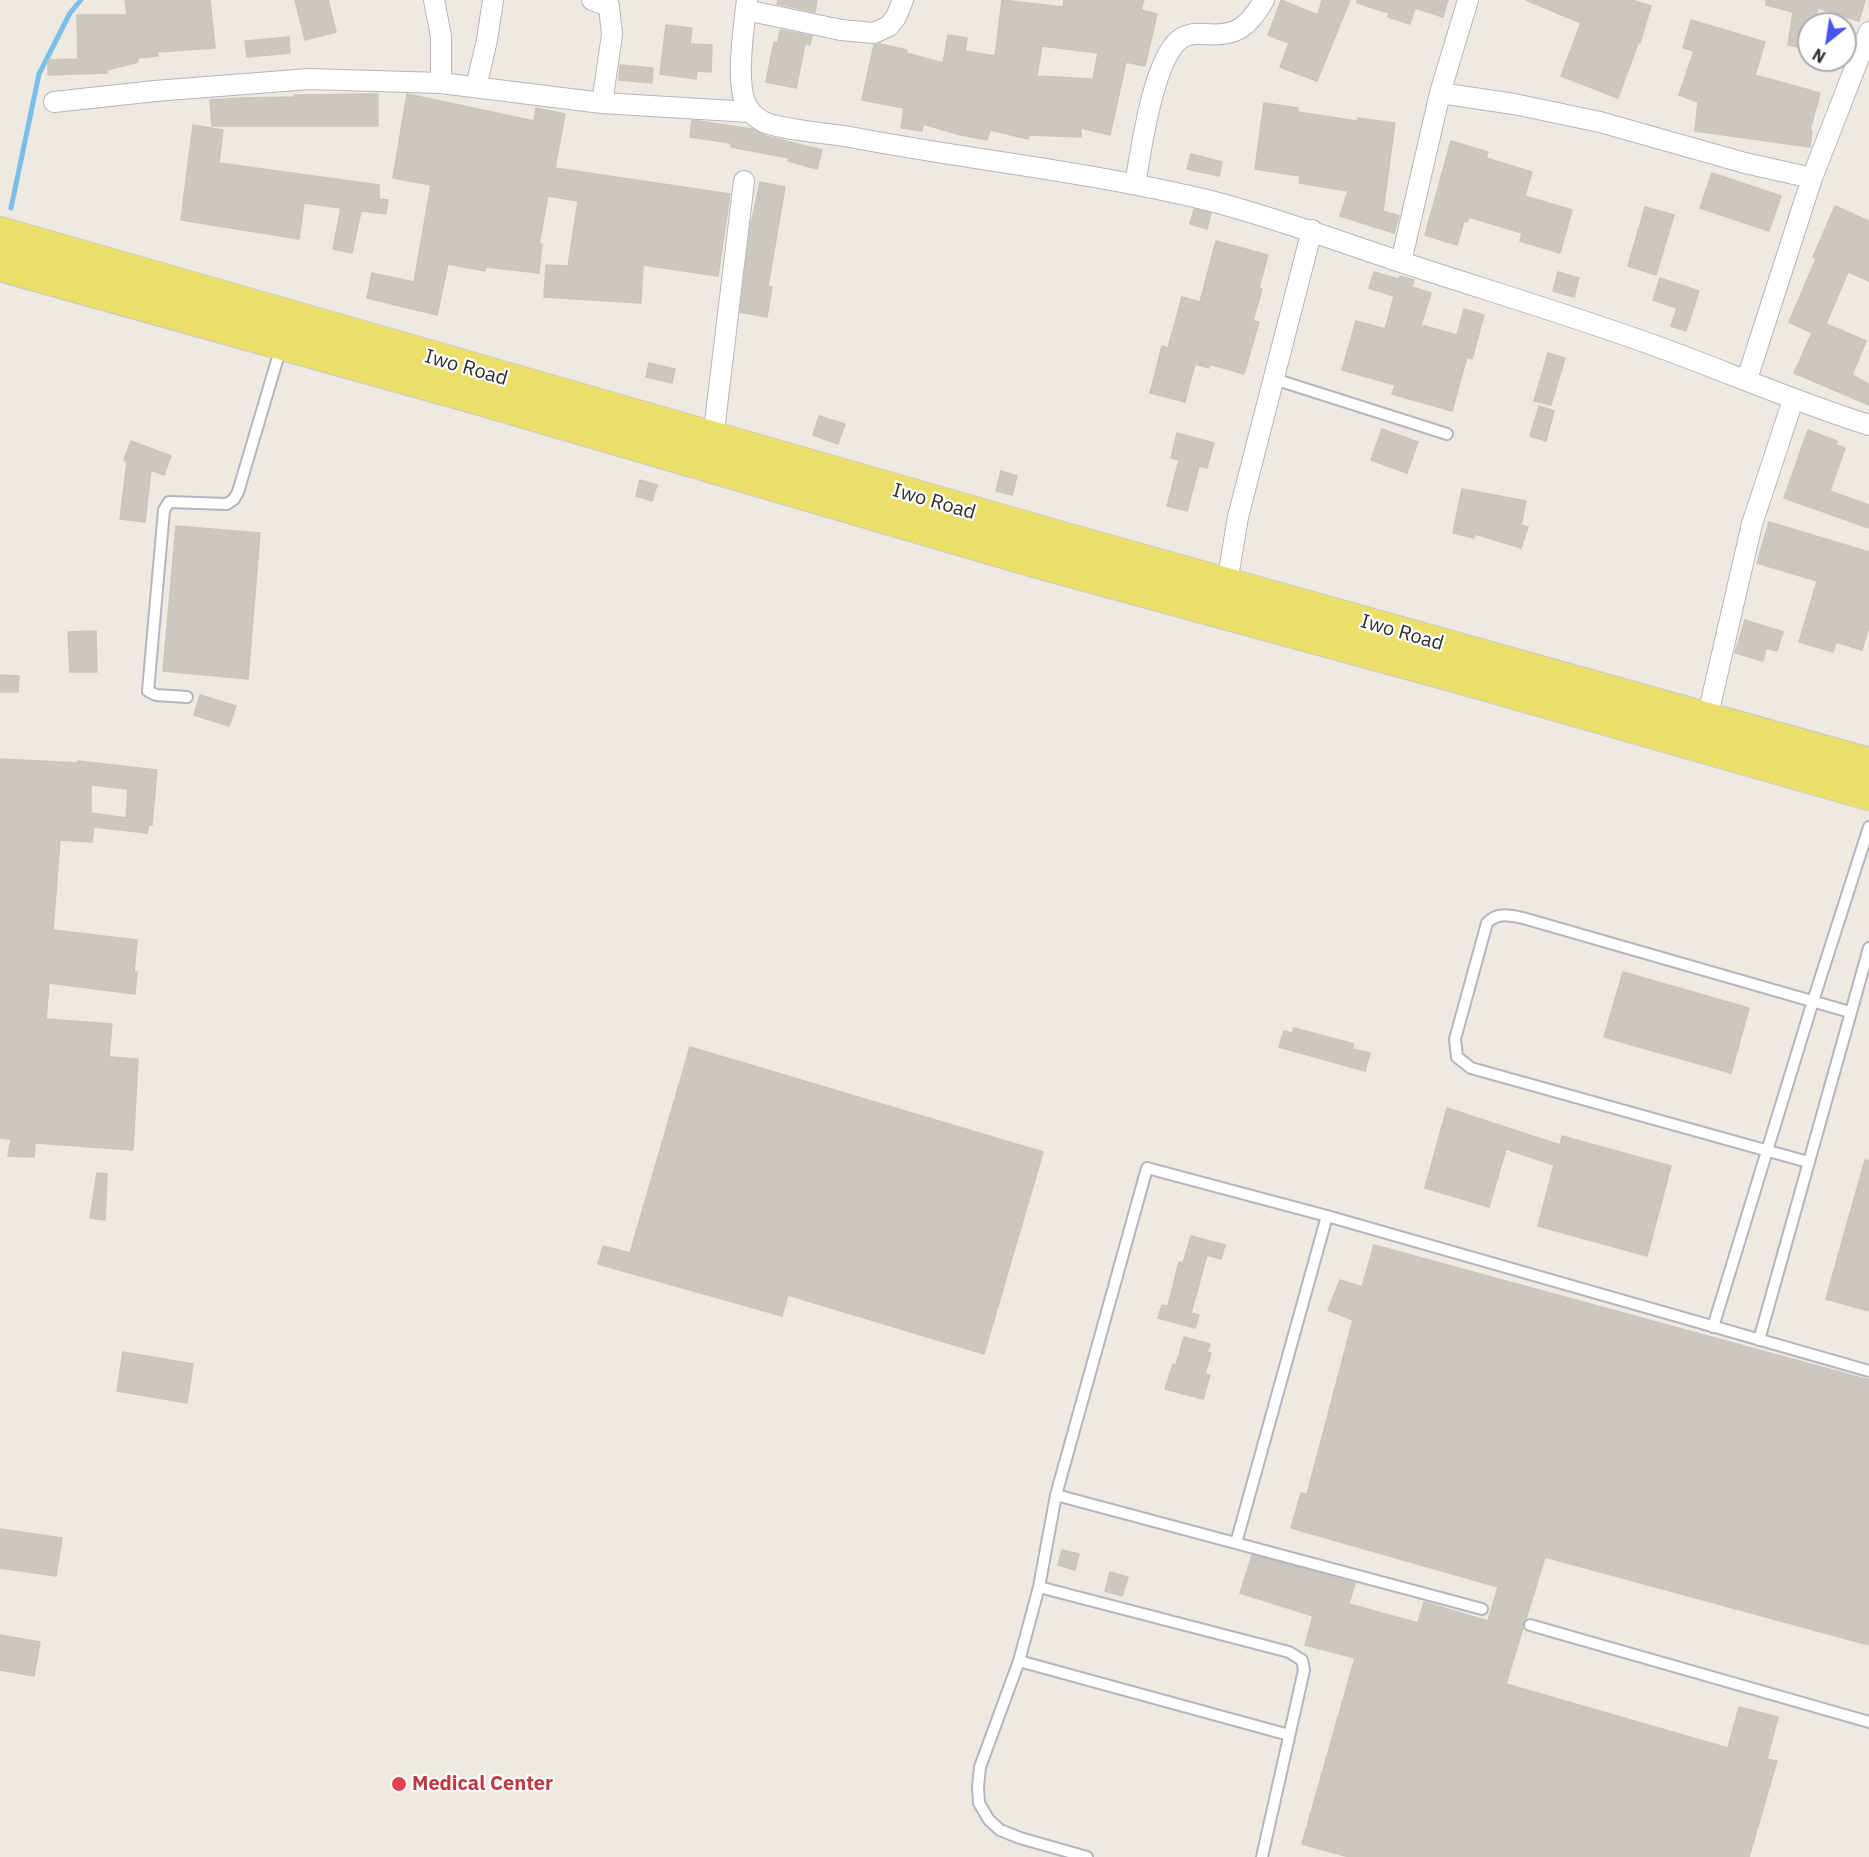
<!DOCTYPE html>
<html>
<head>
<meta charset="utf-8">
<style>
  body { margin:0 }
  #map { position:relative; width:1869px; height:1857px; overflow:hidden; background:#eeeae1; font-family:"IBM Plex Sans",sans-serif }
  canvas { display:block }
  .north { position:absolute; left:1797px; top:12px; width:60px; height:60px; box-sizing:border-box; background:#fff; border:2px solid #ababab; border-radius:50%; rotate:210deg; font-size:16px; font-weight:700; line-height:24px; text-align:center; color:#2d2d2d }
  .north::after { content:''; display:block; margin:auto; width:21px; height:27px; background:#4953f2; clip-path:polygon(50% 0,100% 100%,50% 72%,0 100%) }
</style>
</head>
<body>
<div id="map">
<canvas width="1869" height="1857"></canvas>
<div class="north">N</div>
</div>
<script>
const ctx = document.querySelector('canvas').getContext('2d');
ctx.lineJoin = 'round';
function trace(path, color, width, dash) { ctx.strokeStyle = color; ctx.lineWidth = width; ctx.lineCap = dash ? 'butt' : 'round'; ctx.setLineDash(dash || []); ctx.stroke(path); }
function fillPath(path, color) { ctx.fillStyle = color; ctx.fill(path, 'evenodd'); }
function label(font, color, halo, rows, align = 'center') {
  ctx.font = font + ' "IBM Plex Sans",sans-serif'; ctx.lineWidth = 4.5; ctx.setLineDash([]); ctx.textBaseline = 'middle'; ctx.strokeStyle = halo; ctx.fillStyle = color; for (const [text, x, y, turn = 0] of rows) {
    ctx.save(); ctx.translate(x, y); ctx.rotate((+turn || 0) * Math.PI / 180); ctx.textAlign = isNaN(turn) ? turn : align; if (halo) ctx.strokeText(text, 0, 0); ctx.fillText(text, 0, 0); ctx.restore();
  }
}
trace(new Path2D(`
  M11 208 39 74 70 13 81 0`), '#7abeea', 5);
const building = new Path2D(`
  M125 0H210L215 48 157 52 158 56 137 58 138 62 107 70V73L48 75V60L78 59 77 15H127Z
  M295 0H328L336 32 305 40Z
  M778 0H817L815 12 777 4Z
  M1002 0 1063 7 1064 0H1144L1141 10 1157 14 1145 66 1126 62 1110 135 1081 128V137L1029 135 1028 139 990 130 987 140 957 134 923 124 922 131 901 128 904 108 862 100 874 45 880 44 907 50 906 53 943 63 948 35 967 38 965 51 995 56ZM1042 46 1098 53 1093 79 1037 76Z
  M1281 0 1318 15 1322 0H1350L1317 81 1280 67 1289 43 1268 35Z
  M1357 0H1448L1443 17 1415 8 1410 24 1388 17 1389 13 1357 3Z
  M1526 0H1632L1651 6 1640 43H1638L1618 98 1561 76 1581 23Z
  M1766 0H1865L1859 21 1818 8 1815 18 1809 16V49L1788 45 1793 12 1766 5Z
  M1691 20 1765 42 1755 75 1820 93 1810 130 1812 131 1810 147 1695 131 1698 102 1679 95 1694 51 1683 48Z
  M666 25 692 28 690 44 712 45 711 72 697 71 696 79 660 74Z
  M780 30 812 36 810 45 805 44 796 88 766 82 774 42 778 43Z
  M289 37 290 53 247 57 245 41Z
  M620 65 653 68 652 83 619 80Z
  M378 94V126H212L210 100 243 98 294 97V95Z
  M407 94 534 121 536 108 565 114 555 168 730 194 718 276 643 265 641 303 544 297 546 265 568 266 578 201 548 196 539 244H542L539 273 486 267 485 271 448 264 437 315 367 298 372 273 414 282 431 185 393 178Z
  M1264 103 1298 108V112L1357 121 1358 118 1395 123 1383 211 1399 216 1394 233 1340 216 1348 191 1299 183 1300 176 1255 169Z
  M692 120 752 129 766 136 822 150 817 169 788 161 789 158 731 147V143L690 137Z
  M193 125 223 130 219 163 379 185V199L388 200 386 214 361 211 352 253 333 249 341 208 304 203 299 239 181 220Z
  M1451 141 1488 152 1486 158 1532 172 1525 196 1572 210 1560 253 1520 241 1522 233 1469 217 1467 222 1464 221 1457 245 1425 235Z
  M1191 154 1222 162 1219 176 1187 169Z
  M1712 173 1781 196 1769 231 1700 208Z
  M760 182 785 187 768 286 772 287 767 317 740 312 750 229Z
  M1835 206 1869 221V281L1848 272 1826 324 1866 341 1852 375 1869 384V405L1794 373 1812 333 1789 322 1816 259 1813 257Z
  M1645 207 1674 215 1656 275 1628 266Z
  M1194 209 1211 213 1207 229 1190 224Z
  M1216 241 1268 255 1259 288 1262 289 1253 321 1259 322 1244 374 1209 364V368L1195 364 1185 402 1150 393 1162 346 1168 348 1182 297 1200 302Z
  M1374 272 1399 279 1400 276 1414 280 1412 287 1431 293 1421 325 1457 335 1464 309 1484 315 1472 359 1467 357 1452 411 1392 394 1395 385 1342 370 1356 321 1385 329 1394 296 1369 288Z
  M1558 272 1579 278 1574 297 1553 291Z
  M1660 278 1699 291 1686 331 1671 326 1677 308 1653 300Z
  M1548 353 1565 358 1551 405 1534 401Z
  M649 363 675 369 672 383 646 377Z
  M1539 406 1554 411 1546 441 1530 436Z
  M819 416 845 424 838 444 813 435Z
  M1382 429 1418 442 1407 473 1371 460Z
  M1808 430 1837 441 1836 445 1845 448 1830 491 1869 505V528L1784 498Z
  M1177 433 1214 443 1207 468 1199 466 1187 511 1167 506 1179 460 1171 458Z
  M131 441 171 456 164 475 151 470 145 522 120 519 127 462 124 460Z
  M1001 471 1017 476 1012 495 996 491Z
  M640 480 657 485 652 501 636 496Z
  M1462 489 1526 501 1521 525 1528 527 1521 548 1475 534 1474 538 1453 533Z
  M1769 522 1869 552V626L1862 650 1836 642 1833 652 1799 642 1817 581 1757 563Z
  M176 526 260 533 248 679 163 671Z
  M1745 620 1783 632 1777 651 1766 648 1763 661 1735 653Z
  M96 631 97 672H70L68 632Z
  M0 675 19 676 18 692H0Z
  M200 695 236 706 229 726 194 715Z
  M0 759 78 763V761L157 770 152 825 149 824 147 833 94 827 92 842 60 840 53 930 137 940 134 972H137L135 994 49 983 46 1019 112 1024 109 1057 138 1059 133 1150 35 1143 34 1157 8 1156 11 1139 0 1138ZM91 785 128 789 126 818 91 813Z
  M1623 972 1749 1008 1731 1073 1604 1037Z
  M1294 1028 1354 1044 1352 1049 1370 1053 1365 1071 1279 1047 1284 1031 1292 1033Z
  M690 1047 1043 1152 984 1354 788 1295 782 1316 598 1264 603 1246 630 1253Z
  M1447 1108 1560 1145 1562 1136 1671 1166 1647 1256 1538 1226 1554 1165 1506 1149 1489 1207 1425 1188Z
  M1865 1160 1869 1161V1311L1826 1299Z
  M97 1173 107 1174 105 1220 90 1218Z
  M1191 1236 1225 1245 1221 1259 1207 1255 1191 1313 1199 1315 1195 1328 1158 1318 1162 1305 1168 1306 1179 1262 1183 1263Z
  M1374 1245 1869 1380V1645L1545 1557 1526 1619 1523 1622V1628L1506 1684 1728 1748 1739 1707 1778 1717 1767 1759 1777 1761 1749 1857H1349L1302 1844 1355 1658 1305 1645 1313 1616 1240 1593 1252 1555 1355 1583 1349 1604 1418 1623 1424 1602 1488 1621 1498 1587 1291 1528 1301 1493 1307 1494 1353 1320 1328 1310 1340 1280 1362 1287Z
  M1184 1337 1210 1344 1207 1352 1211 1353 1205 1374 1210 1375 1203 1399 1165 1389 1173 1364 1176 1365Z
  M123 1352 193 1364 187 1403 117 1391Z
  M0 1529 62 1538 56 1576 0 1568Z
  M1062 1550 1079 1554 1075 1570 1058 1565Z
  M1110 1572 1128 1577 1122 1596 1105 1591Z
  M0 1635 40 1642 34 1676 0 1670Z`);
fillPath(building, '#cac8bf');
trace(building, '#cac6ba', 1.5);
const lane = new Path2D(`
  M1274 379 1447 434
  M187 697 156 695 148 691 164 510 169 502 227 504 234 499 238 492 281 347
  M1808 1162 1471 1068 1457 1057 1455 1039 1487 923C1497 912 1510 915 1523 918L1850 1012
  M1713 1327 1813 1001 1869 827
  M1759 1340 1869 948
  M1056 1495 1482 1609
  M1236 1543 1327 1216
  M1039 1587 1289 1652 1302 1660 1304 1670 1262 1857
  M1530 1625 1869 1722
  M1019 1661 1289 1735
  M1087 1857 1020 1838 1000 1830 989 1820 979 1803 978 1787 980 1767 1019 1661 1039 1587 1056 1495 1147 1168 1327 1216 1869 1371`);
const street = new Path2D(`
  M434 0 441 36V83
  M592 0 609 6 612 35 602 103
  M747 0C744 25 736 79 745 102 748 110 755 117 762 121 778 130 829 133 850 137 970 160 1093 172 1211 201 1276 218 1338 241 1401 262 1489 291 1577 317 1664 349 1732 374 1799 403 1869 425
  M746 10 841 30 874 33 889 26 896 17 903 0
  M476 87 487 40 493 0
  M1440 93 1514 104 1600 122 1745 163 1812 178
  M54 102 155 91 309 79 441 83 602 103 750 112
  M1135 184C1141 151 1153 61 1179 40 1186 34 1196 33 1205 34 1237 37 1249 26 1264 0
  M1401 262 1440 93 1468 0
  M1747 379 1812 178 1869 32
  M713 439 744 181
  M1227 583 1238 517 1312 230
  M1707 719 1752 524 1793 400`);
const primary = new Path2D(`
  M0 233 1069 540 1869 764
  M0 265 477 398 1034 561 1459 677 1869 794`);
trace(lane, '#b4b5c0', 14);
trace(street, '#b4b5c0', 22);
trace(primary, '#c8c8c8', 34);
trace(lane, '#fff', 10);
trace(street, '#fff', 20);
trace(primary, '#ebde69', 32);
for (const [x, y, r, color] of [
  [399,1784,8,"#e0444e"]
]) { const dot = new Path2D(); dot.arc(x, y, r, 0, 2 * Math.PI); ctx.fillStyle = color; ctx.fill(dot); trace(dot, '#fff', 2); }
label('20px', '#2d2d2d', '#fff', [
  ["Iwo Road",466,368,16],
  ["Iwo Road",934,502,16],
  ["Iwo Road",1402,633,16]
]);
label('bold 20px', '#be3a42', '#fff', [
  ["Medical Center",412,1784]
], 'left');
</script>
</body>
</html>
